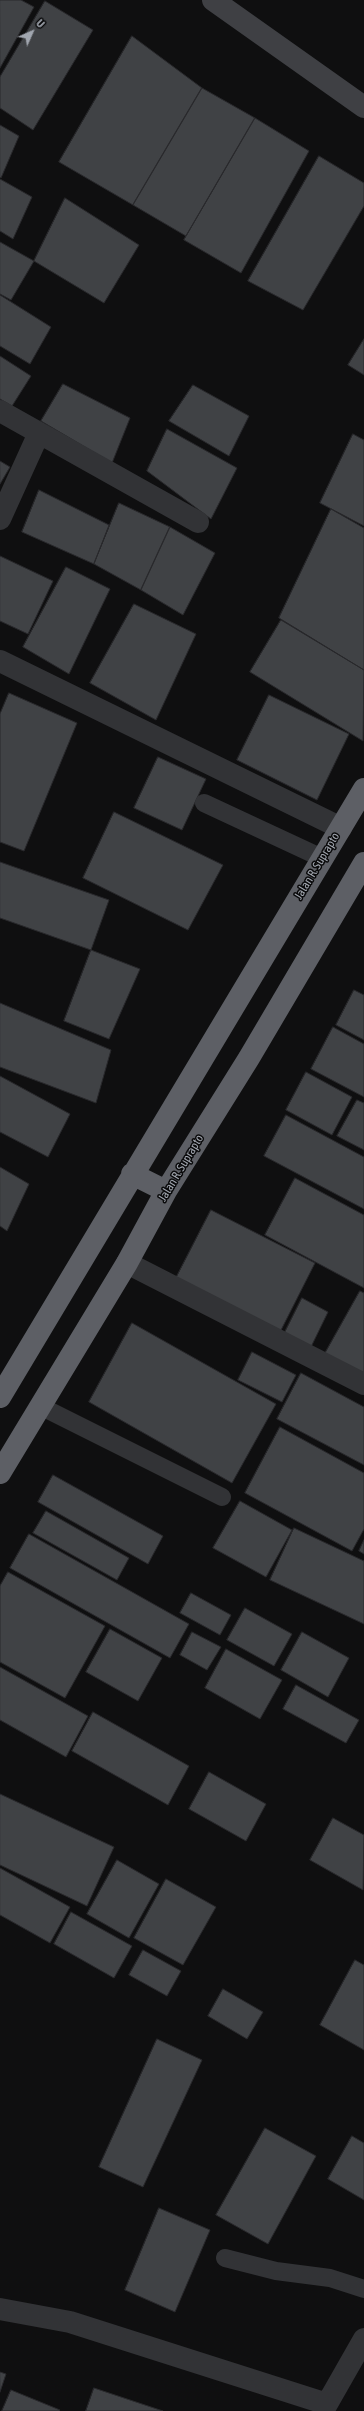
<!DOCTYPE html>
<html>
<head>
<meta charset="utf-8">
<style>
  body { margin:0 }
  #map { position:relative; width:364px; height:2411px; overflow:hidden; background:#0f0f10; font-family:"Asap Condensed",sans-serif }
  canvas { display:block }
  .north { position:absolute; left:12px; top:12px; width:40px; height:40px; -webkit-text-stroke:3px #0a0a0b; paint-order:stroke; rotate:45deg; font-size:11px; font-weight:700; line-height:16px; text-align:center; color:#a1a6af }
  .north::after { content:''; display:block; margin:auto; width:14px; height:18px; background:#a1a6af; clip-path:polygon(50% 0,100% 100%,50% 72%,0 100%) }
</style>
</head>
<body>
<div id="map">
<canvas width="364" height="2411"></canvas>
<div class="north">U</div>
</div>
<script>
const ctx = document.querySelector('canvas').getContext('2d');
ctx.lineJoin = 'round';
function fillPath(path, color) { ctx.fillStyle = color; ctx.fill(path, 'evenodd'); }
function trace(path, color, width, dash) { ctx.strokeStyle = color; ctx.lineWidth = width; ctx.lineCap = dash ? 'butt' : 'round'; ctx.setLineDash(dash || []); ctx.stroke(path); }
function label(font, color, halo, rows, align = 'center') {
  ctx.font = font + ' "Asap Condensed",sans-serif'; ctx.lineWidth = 3; ctx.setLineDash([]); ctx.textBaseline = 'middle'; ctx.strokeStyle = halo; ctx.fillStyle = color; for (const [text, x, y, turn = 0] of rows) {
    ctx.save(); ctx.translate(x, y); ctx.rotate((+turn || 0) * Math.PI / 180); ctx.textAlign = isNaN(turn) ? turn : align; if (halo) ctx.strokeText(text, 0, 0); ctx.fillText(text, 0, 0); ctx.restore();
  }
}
const building = new Path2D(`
  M0 0H21L34 7 0 68Z
  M45 1 93 30 33 130 0 108V77Z
  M132 36 202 88 133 205 59 162Z
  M202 88 255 118 186 236 133 205Z
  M255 118 309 151 241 273 184 240Z
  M0 125 19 136 1 178 0 177Z
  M319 156 364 183V206L303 310 248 281Z
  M0 179 32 197 13 239 0 231Z
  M65 198 139 245 104 303 34 261Z
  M0 242 34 261 11 300 0 294Z
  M0 295 51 327 30 364 0 346Z
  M364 339V375L348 365Z
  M0 356 31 376 12 406 0 399Z
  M63 384 130 418 112 463 41 421Z
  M193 385 249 416 229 456 169 421Z
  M167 429 237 468 211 519 147 471Z
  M353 434 364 440V526L320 503Z
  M0 461 10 467 0 484Z
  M39 490 109 525 94 564 22 532Z
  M119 503 170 527 141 590 94 564Z
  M331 509 364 528V670L279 618Z
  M170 527 215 553 183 615 141 590Z
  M0 556 53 581 28 634 0 621Z
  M66 567 110 589 69 674 23 647Z
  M134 604 196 634 156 720 90 683Z
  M281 620 364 670 363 741 250 672Z
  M9 693 77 723 24 851 0 842V714Z
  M269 695 349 734 317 800 237 760Z
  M158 757 206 779 182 830 134 808Z
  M114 812 223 865 188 930 83 878Z
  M0 862 109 900 91 950 0 918Z
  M91 950 140 969 109 1039 64 1021Z
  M354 990 364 995V1040L336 1025Z
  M0 1003 111 1050 96 1103 0 1067Z
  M333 1027 364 1044V1097L311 1069Z
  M306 1072 352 1097 332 1135 286 1110Z
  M0 1076 70 1114 48 1157 0 1132Z
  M357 1100 364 1103V1150L337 1136Z
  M286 1115 364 1157V1209L264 1156Z
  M0 1167 29 1184 7 1231 0 1226Z
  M295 1178 364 1215V1288L265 1235Z
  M211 1210 315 1263 278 1336 174 1282Z
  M360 1291 364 1293V1379L323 1357Z
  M302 1298 328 1312 309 1351 282 1338Z
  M132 1323 276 1404 232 1483 89 1402Z
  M252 1352 296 1375 282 1402 238 1380Z
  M301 1373 364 1407V1465L277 1419Z
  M280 1427 364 1473V1529L352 1551 245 1493Z
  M53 1475 163 1536 148 1564 38 1502Z
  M240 1501 292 1530 266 1577 213 1548Z
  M46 1511 129 1558 117 1580 33 1533Z
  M294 1528 364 1561V1624L270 1580Z
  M29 1534 189 1624 170 1658 10 1568Z
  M364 1540V1554L359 1551Z
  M8 1572 105 1626 65 1698 0 1662V1586Z
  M191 1593 231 1615 220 1635 180 1613Z
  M245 1608 292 1634 274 1666 227 1640Z
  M110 1629 162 1658 138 1701 86 1672Z
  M192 1632 221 1647 207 1670 180 1655Z
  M302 1632 349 1658 328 1697 281 1670Z
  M226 1649 282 1680 260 1719 205 1688Z
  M0 1667 88 1716 66 1757 0 1720Z
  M296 1685 359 1720 346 1743 283 1709Z
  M93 1712 189 1766 168 1805 72 1751Z
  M209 1772 266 1804 246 1841 189 1809Z
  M0 1794 114 1847 87 1906 0 1865Z
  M333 1818 364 1835 363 1890 310 1860Z
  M117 1860 159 1884 129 1938 87 1914Z
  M0 1868 70 1907 50 1943 0 1915Z
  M166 1879 216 1907 183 1965 134 1938Z
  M71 1912 132 1946 114 1978 54 1944Z
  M143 1950 181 1971 167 1996 129 1975Z
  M355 1960 364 1965V2050L320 2025Z
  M223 1989 263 2012 247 2039 208 2016Z
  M157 2039 202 2060 143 2187 99 2167Z
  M265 2128 316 2156 268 2244 216 2215Z
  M352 2136 364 2143V2200L328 2179Z
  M159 2208 210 2230 175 2312 125 2290Z
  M0 2372 6 2374 0 2392Z
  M94 2388 163 2411H86Z
  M11 2390 60 2410 59 2411H2Z`);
fillPath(building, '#404245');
trace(building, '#29292c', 1);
trace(new Path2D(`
  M204 803 322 858
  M40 1406 222 1497
  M225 2258 276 2271 330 2278 364 2289`), '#323336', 18);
trace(new Path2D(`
  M0 411 198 522
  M0 519 39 433
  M0 661 341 828
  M127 1263 364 1384
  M0 2309 70 2322 327 2404
  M323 2411 364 2339`), '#323336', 22);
trace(new Path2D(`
  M213 0 364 107`), '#3f4044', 22);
trace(new Path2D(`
  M132 1174 166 1191
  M0 1397 364 789
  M0 1473 127 1263 166 1191 249 1058 364 863`), '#5d5f65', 22);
label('12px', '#a1a6af', '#0a0a0b', [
  ["Jalan R. Suprapto",317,866,-59],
  ["Jalan R. Suprapto",181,1168,-59]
]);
</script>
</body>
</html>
